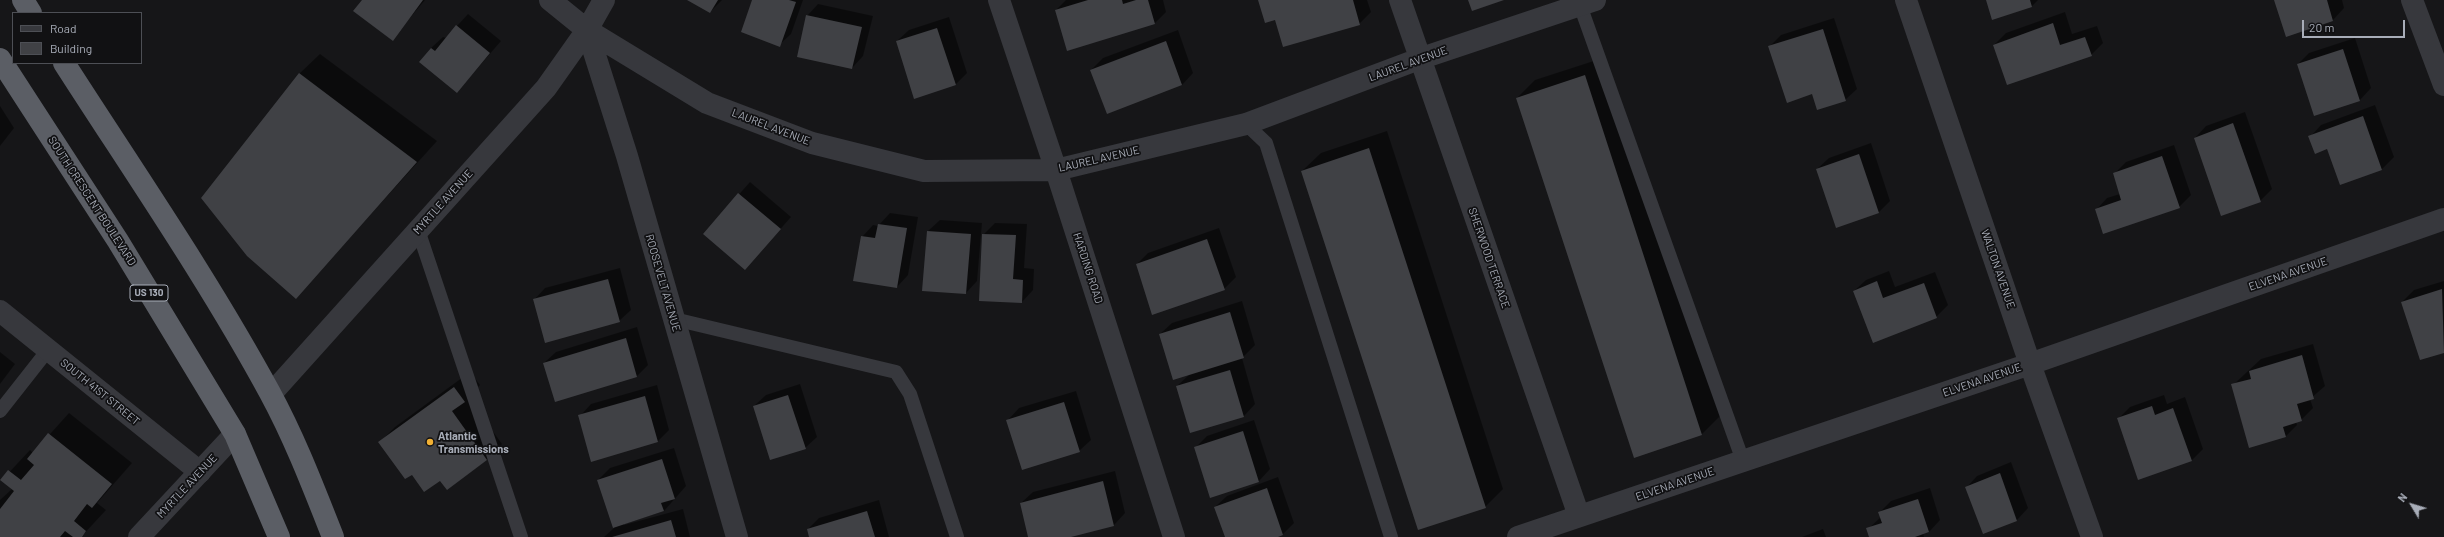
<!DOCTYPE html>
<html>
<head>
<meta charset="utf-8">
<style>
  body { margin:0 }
  #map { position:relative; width:2444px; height:537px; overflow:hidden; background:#161618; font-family:Barlow,sans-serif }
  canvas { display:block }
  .legend { position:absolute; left:12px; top:12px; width:130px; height:52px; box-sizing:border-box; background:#111113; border:1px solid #4d4f55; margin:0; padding:5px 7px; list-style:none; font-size:12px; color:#a8adb8 }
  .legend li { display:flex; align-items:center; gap:8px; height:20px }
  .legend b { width:20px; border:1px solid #4d4f55 }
  .north { position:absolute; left:2392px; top:485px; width:40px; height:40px; -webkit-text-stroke:3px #111113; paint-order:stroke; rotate:308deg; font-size:11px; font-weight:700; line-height:16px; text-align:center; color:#a8adb8 }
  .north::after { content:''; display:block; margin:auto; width:14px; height:18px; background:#a8adb8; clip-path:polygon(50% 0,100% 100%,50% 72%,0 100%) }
  .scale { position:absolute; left:2302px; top:20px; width:103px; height:18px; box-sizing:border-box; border:2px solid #a8adb8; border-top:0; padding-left:5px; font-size:12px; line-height:14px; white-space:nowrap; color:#a8adb8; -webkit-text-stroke:3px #111113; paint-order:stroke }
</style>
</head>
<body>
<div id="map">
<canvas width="2444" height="537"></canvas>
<ul class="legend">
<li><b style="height:5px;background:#37383d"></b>Road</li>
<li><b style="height:11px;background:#404145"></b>Building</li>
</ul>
<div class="north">N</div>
<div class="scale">20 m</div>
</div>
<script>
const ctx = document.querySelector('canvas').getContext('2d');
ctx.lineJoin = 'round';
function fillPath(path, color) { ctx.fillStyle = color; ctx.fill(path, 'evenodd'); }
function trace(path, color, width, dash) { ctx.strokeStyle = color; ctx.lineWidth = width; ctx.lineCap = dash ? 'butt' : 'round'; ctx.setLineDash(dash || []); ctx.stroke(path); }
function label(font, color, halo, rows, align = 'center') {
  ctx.font = font + ' Barlow,sans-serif'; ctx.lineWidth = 3.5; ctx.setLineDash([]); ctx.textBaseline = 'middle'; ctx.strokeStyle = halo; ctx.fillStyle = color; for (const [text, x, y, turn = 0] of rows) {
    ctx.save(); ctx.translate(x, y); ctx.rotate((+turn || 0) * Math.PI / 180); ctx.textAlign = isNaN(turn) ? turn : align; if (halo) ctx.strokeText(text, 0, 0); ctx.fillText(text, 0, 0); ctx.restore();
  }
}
fillPath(new Path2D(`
  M363 0H425L392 39Z
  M689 0H722L710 12Z
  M753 0H803L791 34 779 45Z
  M1066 0H1163L1166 12 1155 23 1056 10Z
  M1259 0H1367L1371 12 1359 24 1276 19Z
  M1987 0H2038L2032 6Z
  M2275 0H2342L2344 8 2333 20 2287 35Z
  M818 4 873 16 863 56 852 68 807 16Z
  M2065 12 2072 34 2097 26 2103 43 2091 55 1994 45 2006 33Z
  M468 14 501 41 457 92 420 62 431 48 443 37 446 38Z
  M949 17 967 73 955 85 897 41 909 30Z
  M1834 18 1857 89 1845 100 1769 47 1781 35Z
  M1178 30 1193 73 1182 85 1091 70 1103 58Z
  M2355 38 2371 88 2360 100 2298 64 2309 53Z
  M320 54 437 141 296 297 299 74Z
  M1603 58 1720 416 1702 434 1634 457 1517 98 1535 80Z
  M2375 105 2394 157 2382 169 2341 184 2327 148 2310 137 2321 125Z
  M0 106 14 128 0 146Z
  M2245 112 2272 189 2260 201 2195 138 2206 126Z
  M1387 131 1503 489 1485 507 1302 171 1321 153Z
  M1871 143 1890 201 1879 212 1836 227 1817 169 1829 158Z
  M2174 145 2191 195 2179 207 2096 210 2107 198 2120 194 2114 174 2126 162Z
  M750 182 791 217 745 269 704 234Z
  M890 213 918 217 908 275 897 287 862 237 873 225 878 226Z
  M940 220 982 223 977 281 966 293 928 231Z
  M995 223 1027 224 1024 268 1034 269 1033 290 1022 302 983 235Z
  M1219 228 1236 277 1224 289 1137 264 1148 253Z
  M620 268 631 310 619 321 534 300 545 288Z
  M1889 271 1895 287 1935 272 1948 305 1936 317 1854 291 1866 280Z
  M2444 281V352L2421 359 2402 302 2414 290Z
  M1242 301 1255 345 1242 358 1255 404 1244 416 1190 432 1177 386 1190 374 1160 334 1172 323Z
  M637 327 648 365 637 376 544 363 556 352Z
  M2313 344 2325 386 2310 399 2313 408 2301 420 2296 422 2297 425 2285 437 2233 385 2261 359Z
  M0 352 15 364 0 384Z
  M470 372 480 385 468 397 502 444 487 460 447 489 440 479 380 442 395 427Z
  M800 384 817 437 805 448 754 406 766 395Z
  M657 385 669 430 658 441 592 460 580 416 591 404Z
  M1076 391 1091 440 1079 451 1008 420 1019 408Z
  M2164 395 2167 404 2185 397 2203 449 2191 461 2119 418 2130 407Z
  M69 413 132 463 97 503 106 510 81 537H0V500L12 489 2 480 30 450 33 453Z
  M1254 420 1270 469 1259 481 1211 496 1195 448 1207 436Z
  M674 448 686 486 664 511 624 524V525L683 509 690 537H604L614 528 598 480 610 468Z
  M2011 462 2028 508 2017 520 1983 533 1966 488 1977 476Z
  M1115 471 1125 513 1114 525 1067 537H1029L1021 503 1033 492Z
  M1278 477 1294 523 1283 534 1275 537H1226L1215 507 1227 496Z
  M1930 488 1940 520 1929 532 1923 534 1924 537H1870L1868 529 1881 517 1880 512 1891 501Z
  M879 500 889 537H810L808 529 819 518Z
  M1823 529 1826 537H1802Z`), '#0007');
fillPath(new Path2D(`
  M362 0H423L393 41 353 11Z
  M687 0H718L710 13Z
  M752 0H789L796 2 780 47 741 32Z
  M1088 0H1122L1123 4 1136 0H1148L1155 24 1067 51 1055 10Z
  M1258 0H1353L1360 25 1283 47 1275 20 1265 23Z
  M1468 0H1504L1472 11Z
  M1986 0H2030L2032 7 1992 20Z
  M2274 0H2327L2333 21 2286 37Z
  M806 15 862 27 852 69 797 57Z
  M2053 23 2060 45 2085 37 2092 56 2007 85 1993 45Z
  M456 25 490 53 457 93 419 62 431 48 435 51Z
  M937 28 956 85 914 99 896 41Z
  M1823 29 1846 101 1817 110 1812 94 1787 103 1768 46Z
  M1166 41 1182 85 1107 114 1090 70Z
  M2343 49 2360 101 2314 116 2297 64Z
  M299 73 417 162 296 299 247 256 201 198Z
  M1585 75 1702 435 1634 458 1516 98Z
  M2363 116 2382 170 2340 185 2327 149 2315 154 2308 136Z
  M2233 123 2261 202 2221 216 2194 138Z
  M1369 148 1486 508 1418 530 1301 171Z
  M1859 154 1879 213 1836 228 1816 169Z
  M2162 156 2180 208 2103 234 2095 209 2121 200 2113 173Z
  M738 193 781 229 745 270 703 234Z
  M878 224 907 228 897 288 853 281 861 236 875 238Z
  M927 231 971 234 966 294 922 291Z
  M982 234 1016 235 1013 279 1023 280 1022 303 979 301Z
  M1207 239 1225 290 1152 315 1136 264Z
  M608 279 620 322 545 343 533 299Z
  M1877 281 1883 298 1924 283 1937 318 1873 343 1853 291Z
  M2442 289 2444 353 2420 360 2401 302Z
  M1230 312 1244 358 1173 380 1159 334Z
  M626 338 637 377 555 402 543 363Z
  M2302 355 2314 399 2297 404 2302 421 2283 427 2286 437 2249 448 2231 384 2251 379 2249 371Z
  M1230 370 1244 417 1190 433 1176 386Z
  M454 387 465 402 452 411 487 460 447 490 440 481 424 492 412 475 405 479 378 442Z
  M788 395 806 449 770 460 753 406Z
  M645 396 658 442 591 462 578 415Z
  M1064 402 1080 452 1022 470 1006 420Z
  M2152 406 2155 415 2173 408 2192 461 2138 480 2117 418Z
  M1243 431 1259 482 1210 498 1194 447Z
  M48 433 112 484 92 508 87 504 74 521 86 531 82 537H73L65 531 60 537H0V509L14 491 0 480 8 470 21 480 34 465 27 459Z
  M662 459 675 499 661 503 664 511 613 528 597 480Z
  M2000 473 2017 521 1983 534 1965 487Z
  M1103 481 1114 526 1071 537H1028L1020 503Z
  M1267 488 1283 535 1278 537H1225L1214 507Z
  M1918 499 1929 532 1915 537H1869L1866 528 1882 523 1878 512Z
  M867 511 875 537H809L807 529Z
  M671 520 676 537H612Z`), '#404145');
trace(new Path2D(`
  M1580 5 1743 461
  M1246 124 1266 143 1391 537
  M418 230 521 537
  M674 319 896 372 910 394 957 537
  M0 411 48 350`), '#37383d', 14);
trace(new Path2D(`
  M550 0 587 30 707 103 812 143 924 171 1056 170 1246 124 1419 59 1595 0
  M999 0 1056 170 1174 537
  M1400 0 1579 516
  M1906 0 2030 364 2092 537
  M2412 0 2444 85
  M587 30 627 156 737 537
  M0 311 200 472
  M271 394 546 88 587 30 604 0
  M1518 537 2030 364 2444 219`), '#37383d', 22);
trace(new Path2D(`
  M139 537 235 434`), '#37383d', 22);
trace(new Path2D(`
  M23 0 31 13
  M0 59 118 241 235 434 279 537
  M64 63C134 172 208 279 270 393 295 439 314 489 333 537`), '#5b5e65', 22);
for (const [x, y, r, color] of [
  [430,442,4,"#f2b134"]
]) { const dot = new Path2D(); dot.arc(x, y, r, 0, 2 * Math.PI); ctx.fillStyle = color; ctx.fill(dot); trace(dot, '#111113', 1.5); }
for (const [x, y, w] of [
  [149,293,38]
]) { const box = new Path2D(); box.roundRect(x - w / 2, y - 8, w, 16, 3); ctx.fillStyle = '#111113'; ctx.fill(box); trace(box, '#a8adb8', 1); }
label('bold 10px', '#a8adb8', null, [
  ["US 130",149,293]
]);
label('11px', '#a8adb8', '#111113', [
  ["LAUREL AVENUE",1408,64,-20],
  ["LAUREL AVENUE",771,127,21],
  ["LAUREL AVENUE",1099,159,-13],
  ["SOUTH CRESCENT BOULEVARD",92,201,57],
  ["MYRTLE AVENUE",443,202,-48],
  ["SHERWOOD TERRACE",1489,258,71],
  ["HARDING ROAD",1088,268,72],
  ["WALTON AVENUE",1998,269,71],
  ["ELVENA AVENUE",2288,274,-19],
  ["ROOSEVELT AVENUE",663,283,74],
  ["ELVENA AVENUE",1982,380,-19],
  ["SOUTH 41ST STREET",100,392,39],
  ["ELVENA AVENUE",1675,484,-19],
  ["MYRTLE AVENUE",187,486,-47]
]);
label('bold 11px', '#a8adb8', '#111113', [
  ["Atlantic",438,436],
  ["Transmissions",438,449]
], 'left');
</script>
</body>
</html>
